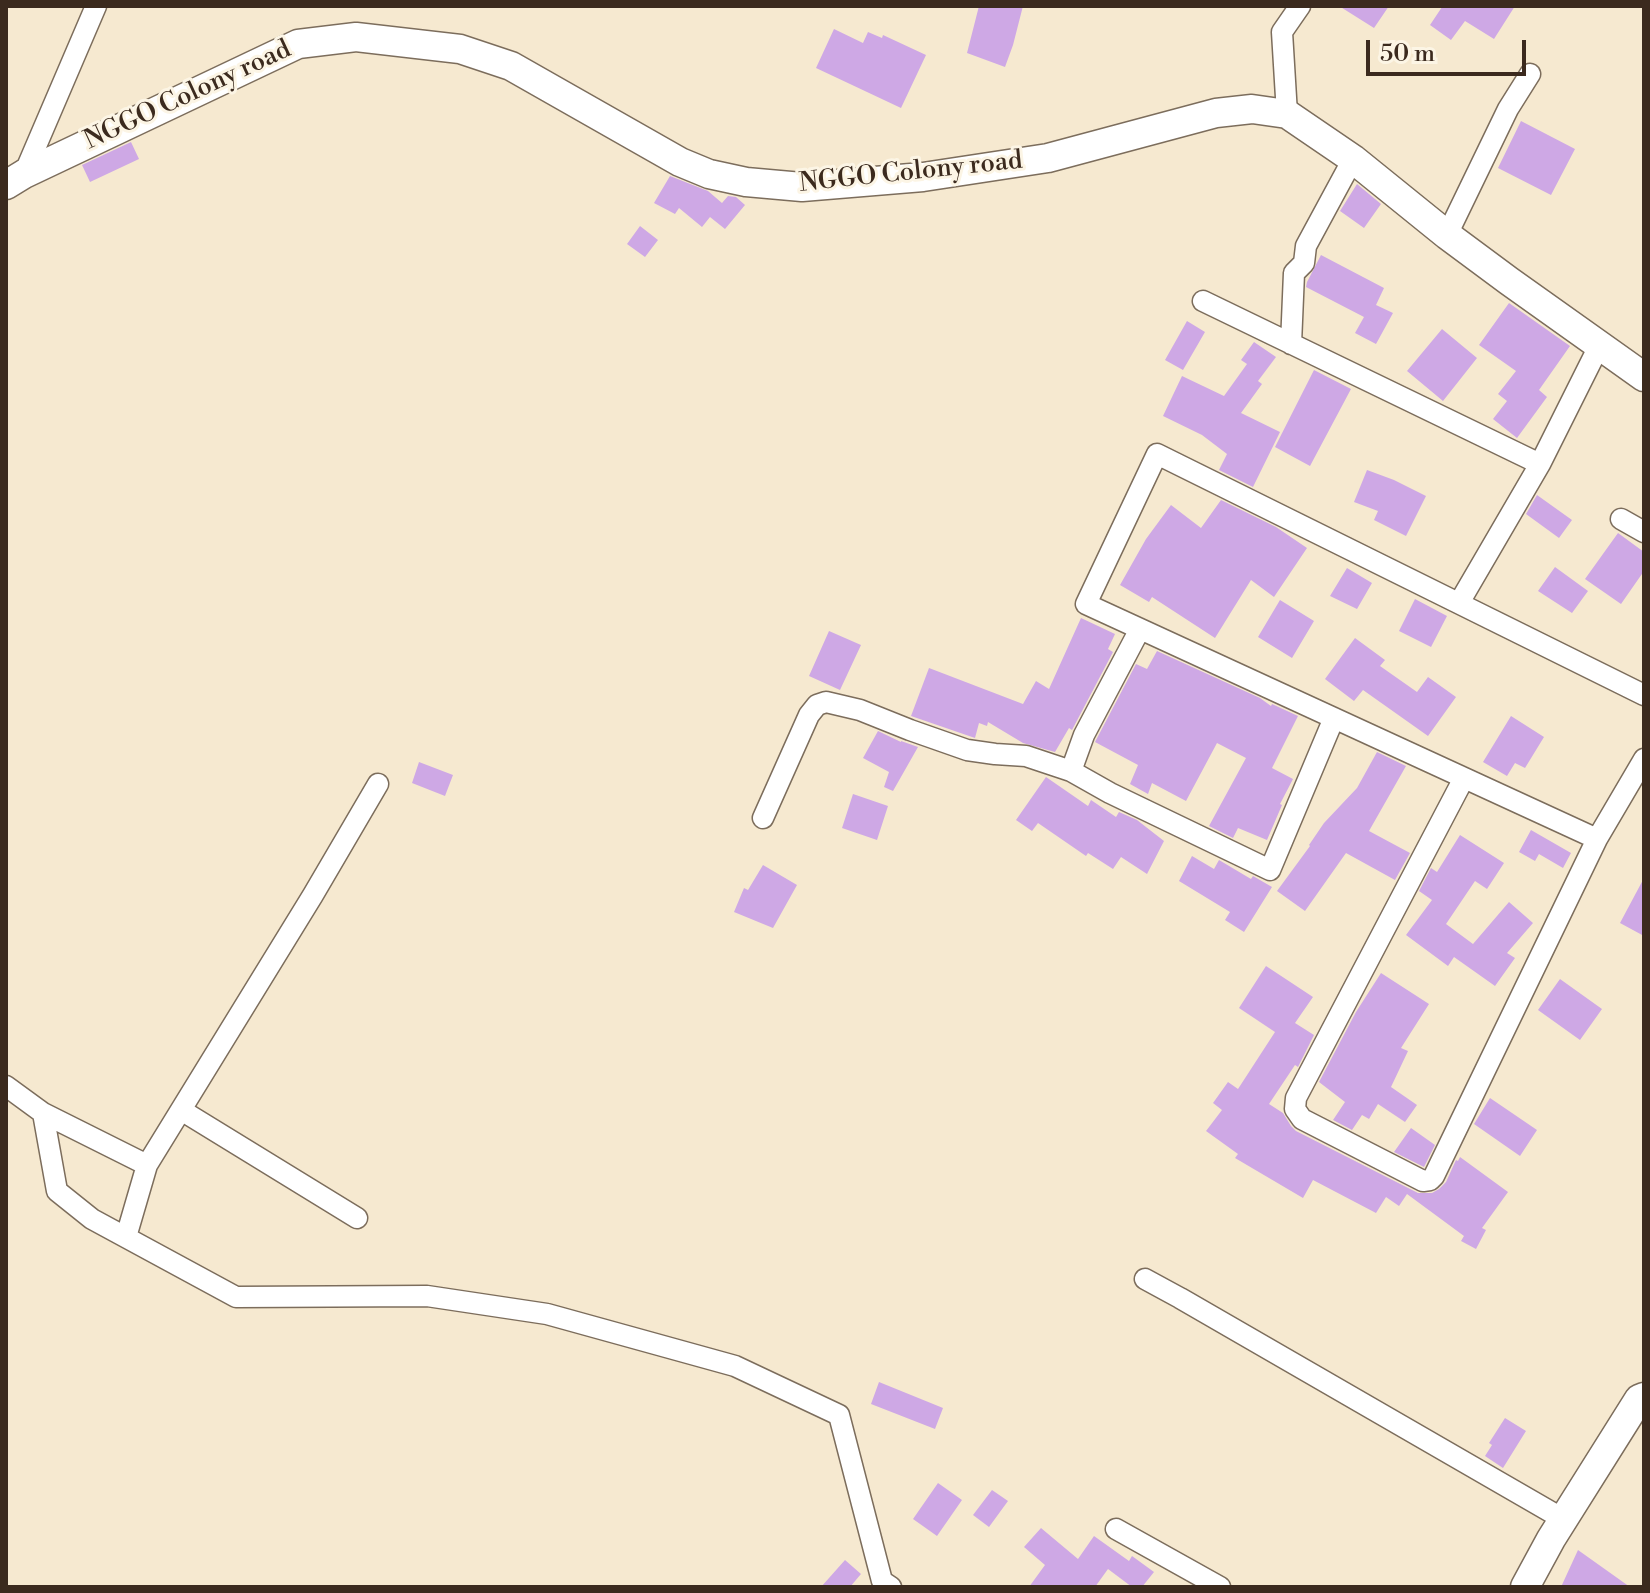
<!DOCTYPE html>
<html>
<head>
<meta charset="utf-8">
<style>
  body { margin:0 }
  #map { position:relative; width:1650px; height:1593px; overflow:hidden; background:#f6e9d0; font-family:"Libre Bodoni",serif }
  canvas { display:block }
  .frame { position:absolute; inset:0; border:8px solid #3b2a1e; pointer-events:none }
  .scale { position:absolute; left:1366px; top:40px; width:160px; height:36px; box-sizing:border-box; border:4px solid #3b2a1e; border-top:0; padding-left:10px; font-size:24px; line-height:28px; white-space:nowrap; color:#3b2a1e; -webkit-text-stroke:6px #fcf5e5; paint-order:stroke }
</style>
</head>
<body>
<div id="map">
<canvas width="1650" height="1593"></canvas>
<div class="frame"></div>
<div class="scale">50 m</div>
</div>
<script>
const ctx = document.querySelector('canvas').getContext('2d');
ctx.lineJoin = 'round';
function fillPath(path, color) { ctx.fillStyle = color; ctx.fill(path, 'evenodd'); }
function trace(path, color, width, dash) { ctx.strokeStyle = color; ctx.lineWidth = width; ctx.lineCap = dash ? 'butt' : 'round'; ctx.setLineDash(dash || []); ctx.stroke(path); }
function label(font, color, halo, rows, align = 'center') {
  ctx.font = font + ' "Libre Bodoni",serif'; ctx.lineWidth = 6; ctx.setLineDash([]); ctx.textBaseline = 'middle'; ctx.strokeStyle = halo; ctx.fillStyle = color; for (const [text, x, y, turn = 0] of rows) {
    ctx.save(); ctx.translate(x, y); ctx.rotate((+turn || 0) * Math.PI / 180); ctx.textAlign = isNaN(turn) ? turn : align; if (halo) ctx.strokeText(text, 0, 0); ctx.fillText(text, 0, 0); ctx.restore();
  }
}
fillPath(new Path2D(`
  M979 6H1023L1013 45 1005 67 967 53Z
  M1339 6H1389L1374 28Z
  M1440 6H1515L1494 39 1465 21 1451 40 1430 25 1442 7Z
  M834 29 863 43 868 32 882 38 883 35 926 55 901 108 816 68Z
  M1521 121 1575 149 1551 195 1498 168Z
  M131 142 139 159 90 182 82 165Z
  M670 176 708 191 722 203 728 196 736 197 745 205 725 229 710 217 702 227 679 208 675 214 654 203Z
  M1357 184 1381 204 1364 228 1340 211Z
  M640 226 658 240 645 257 627 244Z
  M1321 255 1384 288 1376 305 1393 313 1376 344 1355 333 1364 317 1306 287 1307 282Z
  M1509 303 1570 346 1539 390 1547 397 1517 438 1493 419 1507 401 1498 394 1516 371 1479 345Z
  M1187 321 1205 332 1183 370 1165 360Z
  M1442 329 1477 358 1443 401 1407 371Z
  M1254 342 1276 357 1258 381 1262 384 1241 413 1280 432 1253 487 1219 470 1227 454 1202 435 1163 416 1182 376 1224 396 1247 364 1241 360Z
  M1314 370 1351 389 1310 466 1275 447Z
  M1367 470 1394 480 1426 496 1406 536 1374 520 1378 511 1354 502Z
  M1537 495 1572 520 1559 538 1526 514Z
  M1221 500 1276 527 1307 548 1274 597 1251 580 1215 638 1152 597 1149 602 1120 585 1146 539 1171 505 1201 528Z
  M1618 533 1644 552V571L1621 604 1585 579Z
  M1555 567 1588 591 1572 613 1538 591Z
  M1347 568 1372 583 1357 609 1330 596Z
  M1415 599 1447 616 1431 647 1399 631Z
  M1280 600 1314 621 1292 658 1258 637Z
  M1081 618 1115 634 1108 649 1113 652 1072 730 1069 728 1055 752 1023 743 988 722 987 726 979 723 975 738 911 716 929 668 1023 704 1036 681 1049 689Z
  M829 631 861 645 840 690 809 676Z
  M1355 638 1385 660 1380 666 1417 692 1428 677 1456 697 1428 736 1363 690 1354 701 1325 679Z
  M1157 651 1260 698 1271 706 1272 704 1298 716 1272 768 1293 779 1280 804 1282 805 1267 840 1238 828 1233 838 1209 826 1246 758 1217 743 1186 801 1152 783 1148 794 1130 784 1138 765 1095 742 1136 664 1147 669Z
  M1511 716 1544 737 1525 768 1515 763 1507 776 1483 762Z
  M878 731 901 742V741L918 747 893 791 884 787 889 772 863 758Z
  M1377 752 1406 766 1369 831 1410 853 1395 880 1346 853 1305 911 1277 891 1310 846 1309 845 1324 823 1357 788Z
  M419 762 453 775 445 796 412 783Z
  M1046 777 1088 806 1091 800 1116 817 1119 812 1137 820 1164 841 1147 874 1121 857 1113 869 1088 853 1086 856 1038 823 1032 831 1016 820Z
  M853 794 888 806 877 840 842 828Z
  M1531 830 1571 853 1563 868 1539 854 1535 861 1519 852Z
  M1460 835 1504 863 1487 889 1475 881 1446 924 1473 944 1509 902 1533 923 1507 953 1515 958 1495 986 1454 957 1448 966 1406 935 1432 900 1419 891 1431 868 1437 872Z
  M1192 856 1214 869 1219 860 1251 879 1253 876 1272 887 1244 932 1225 920 1230 912 1179 881Z
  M763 865 797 885 773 928 734 912 744 888 748 890Z
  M1644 878V936L1620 923Z
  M1266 966 1313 997 1295 1023 1314 1035 1298 1067 1295 1065 1269 1104 1283 1113 1291 1126 1296 1131 1418 1193H1432L1439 1189 1446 1182 1456 1160 1458 1161 1460 1157 1508 1192 1482 1228 1486 1230 1476 1249 1461 1241 1464 1236 1407 1194 1399 1206 1386 1197 1376 1213 1313 1180 1303 1198 1235 1158 1238 1154 1206 1131 1222 1110 1213 1103 1228 1082 1238 1089 1275 1032 1239 1008Z
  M1381 973 1429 1004 1401 1048 1408 1051 1391 1087 1417 1105 1405 1122 1378 1104 1369 1119 1362 1115 1352 1130 1333 1120 1345 1102 1319 1082 1356 1012Z
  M1560 979 1602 1009 1580 1040 1538 1010Z
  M1490 1098 1537 1130 1520 1156 1474 1124Z
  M1411 1128 1435 1145 1424 1167 1394 1152Z
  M879 1382 943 1408 935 1429 871 1404Z
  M1505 1418 1526 1431 1503 1468 1485 1456 1492 1445 1489 1443Z
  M938 1483 962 1500 937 1536 913 1519Z
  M992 1490 1008 1501 989 1527 973 1515Z
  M1041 1528 1078 1559 1094 1536 1129 1561 1132 1556 1154 1572 1142 1587H1132L1108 1569 1095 1587H1029L1045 1565 1024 1547Z
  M1578 1550 1630 1587H1561Z
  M845 1560 861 1574 850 1587H821Z`), '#cea8e5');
const street = new Path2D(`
  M1287 114 1282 32 1300 6
  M24 174 96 6
  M1447 235 1508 109 1530 74
  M1203 301 1540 464 1599 346
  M1291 344 1294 273 1304 263 1306 246 1353 159
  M1621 519 1644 532
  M1459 603 1540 464
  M1644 695 1157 454 1086 604 1597 839 1644 759
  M1071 771 1084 735 1140 629
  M1464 778 1296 1098 1295 1109 1302 1119 1423 1181 1430 1180 1434 1176 1597 839
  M763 818 809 715 817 705 826 702 860 710 910 730 967 750 995 754 1026 756 1071 771 1110 793 1270 870 1334 718
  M6 1086 43 1113 57 1191 92 1219 236 1297 427 1296 547 1314 735 1366 839 1415 882 1581 891 1587
  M181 1110 357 1218
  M43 1113 147 1165 313 895 378 784
  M126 1237 147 1165
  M1145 1279 1180 1298 1563 1519
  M1116 1529 1220 1587`);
const secondary = new Path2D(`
  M6 185 24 174 298 44 356 37 460 49 511 66 680 162 709 174 746 182 802 187 923 177 1048 158 1216 113 1252 109 1287 114 1353 159 1447 235 1509 281 1644 377
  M1525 1587 1551 1539 1639 1399 1644 1397`);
trace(street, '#7c6d5c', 23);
trace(secondary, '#7c6d5c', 31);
trace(street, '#fff', 20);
trace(secondary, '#fff', 28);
label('26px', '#3b2a1e', '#fcf5e5', [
  ["NGGO Colony road",188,96,-25],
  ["NGGO Colony road",911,173,-6]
]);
</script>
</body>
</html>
